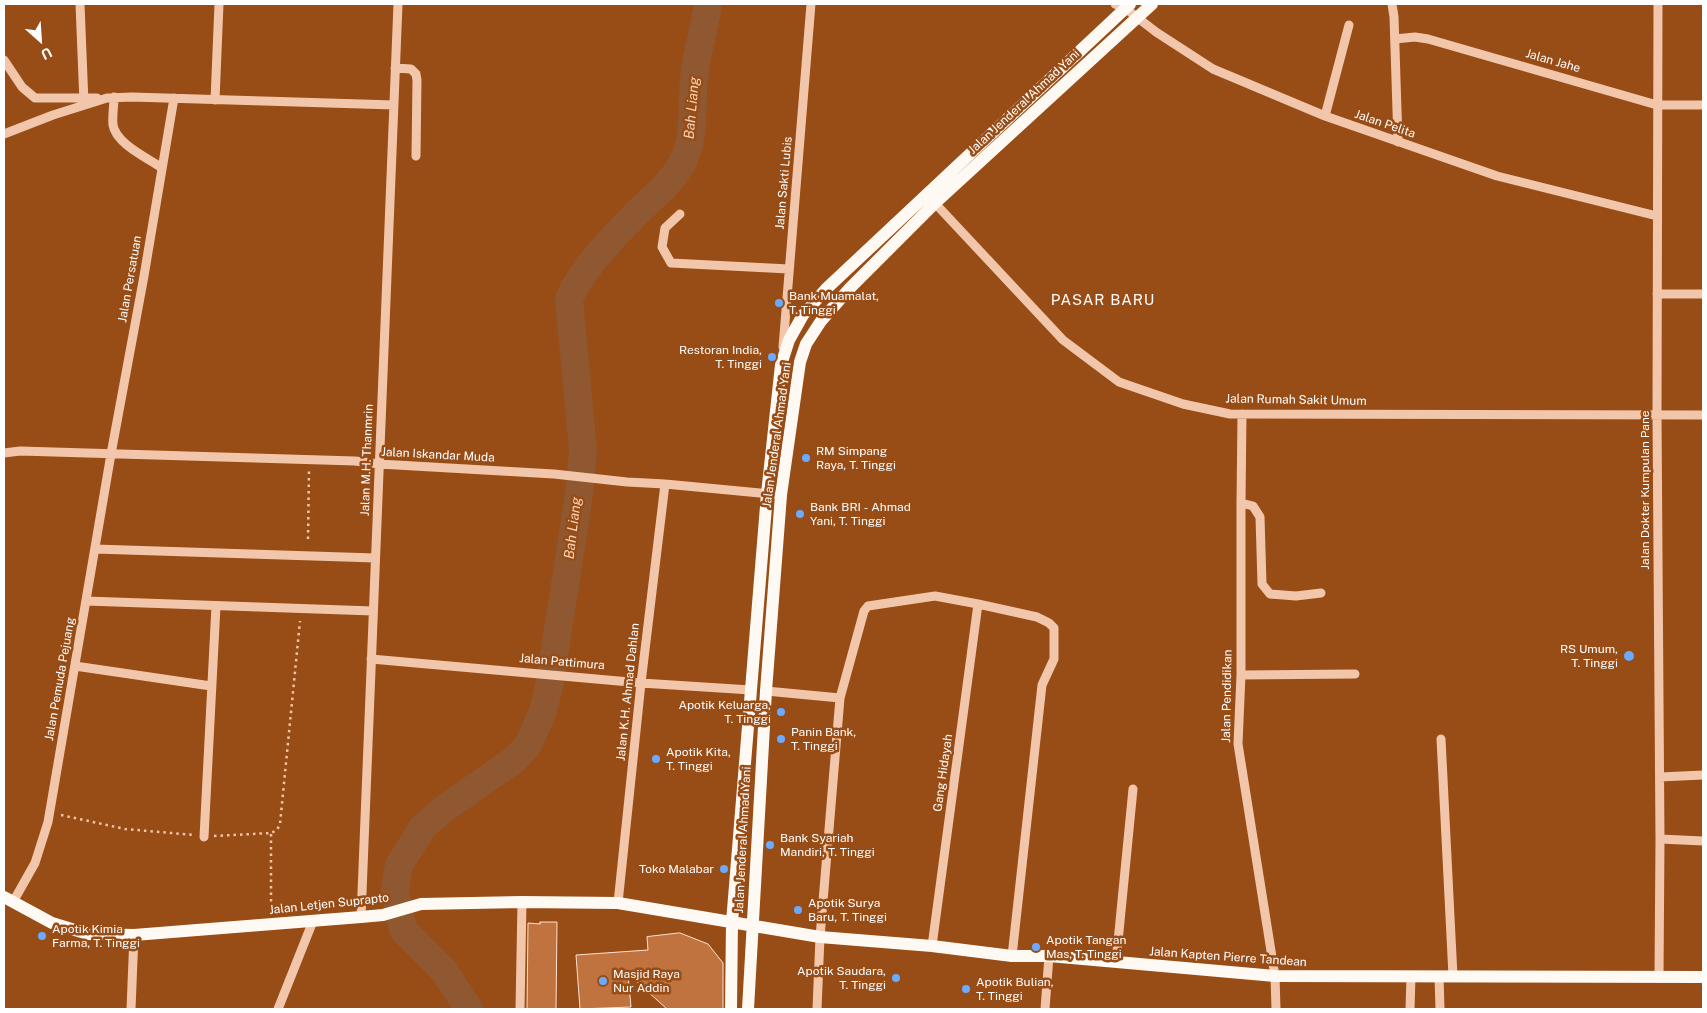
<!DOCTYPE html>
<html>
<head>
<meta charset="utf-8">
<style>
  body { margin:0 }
  #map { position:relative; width:1707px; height:1013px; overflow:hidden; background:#984c16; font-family:"Public Sans",sans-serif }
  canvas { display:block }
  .frame { position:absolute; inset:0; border:5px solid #fff; pointer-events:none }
  .north { position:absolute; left:15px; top:15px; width:50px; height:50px; -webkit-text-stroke:4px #984c16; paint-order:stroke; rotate:154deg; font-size:14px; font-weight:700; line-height:20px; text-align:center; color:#fff }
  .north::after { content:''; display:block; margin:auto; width:18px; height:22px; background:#fff; clip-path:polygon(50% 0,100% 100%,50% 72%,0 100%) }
</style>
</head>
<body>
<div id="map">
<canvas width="1707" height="1013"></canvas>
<div class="frame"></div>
<div class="north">U</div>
</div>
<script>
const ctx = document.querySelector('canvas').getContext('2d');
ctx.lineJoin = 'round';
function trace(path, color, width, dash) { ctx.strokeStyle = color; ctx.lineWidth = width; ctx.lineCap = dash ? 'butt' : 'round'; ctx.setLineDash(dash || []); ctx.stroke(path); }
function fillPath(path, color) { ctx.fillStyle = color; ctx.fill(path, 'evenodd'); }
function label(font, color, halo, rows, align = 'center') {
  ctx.font = font + ' "Public Sans",sans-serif'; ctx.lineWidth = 5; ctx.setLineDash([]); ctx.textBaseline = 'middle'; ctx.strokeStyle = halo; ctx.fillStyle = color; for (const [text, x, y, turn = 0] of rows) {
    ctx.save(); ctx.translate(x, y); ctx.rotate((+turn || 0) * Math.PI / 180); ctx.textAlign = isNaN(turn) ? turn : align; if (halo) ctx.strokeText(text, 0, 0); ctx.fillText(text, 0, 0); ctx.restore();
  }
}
trace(new Path2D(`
  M469 1009 444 971 403 930 395 890 399 865 423 827 445 808 514 760 528 745 542 714 549 687 570 553 579 494 583 450 569 299C580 272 611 239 632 218 649 200 669 186 681 165 696 140 691 107 694 79 696 53 705 29 708 4`), '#8f5830', 28);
const building = new Path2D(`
  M540 922H557L556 1009H527L528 923 540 924Z
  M680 933 708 944 723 963V1009H667L628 974 631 1007 580 1009 576 955 648 950 647 937Z`);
fillPath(building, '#c0733f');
trace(building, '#fce2d1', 1);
trace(new Path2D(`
  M308 539 309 470
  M61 815 125 829 194 835
  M214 836 271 833 277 830 280 824 300 621
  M271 908V833`), '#f2c6aa', 2.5, [2.5, 4]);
trace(new Path2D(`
  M80 4 84 103
  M1115 4 1125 8 1156 32 1213 69 1325 116 1497 176 1657 216
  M1392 4 1394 17 1398 142
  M1658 4 1657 415 1660 839 1659 977
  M1395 39 1415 37 1428 39 1657 105H1703
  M4 60 22 87 35 98H97
  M395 68 411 69 416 74 417 80 416 156
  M114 97C114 106 112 116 113 125 116 144 148 158 162 168
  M215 100 219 4
  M1325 116 1349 25
  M4 134 53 115 107 98 132 97 394 105
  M932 200 1063 340 1119 382 1183 404 1230 414 1703 415
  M680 214 665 228 662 247 671 263 789 269
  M1657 294H1703
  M783 347 811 4
  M1242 414 1241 503V675L1238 744 1275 976 1276 1009
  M4 453 20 451 355 461 379 464 554 474 627 482 665 484 781 495
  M1241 503 1253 506 1260 517 1262 584 1270 594 1296 596 1321 593
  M95 549 375 558
  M86 601 373 611
  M371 659 641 683 751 690
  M75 666 211 686
  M1241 675 1355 674
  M766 691 840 698
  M1441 739 1453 976
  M1660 777 1703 775
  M204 837 216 606
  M1660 839 1703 841
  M13 902 35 863 48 822 111 454 144 276 174 98
  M618 903 641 683 665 484
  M361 917 398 4
  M932 946 978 604
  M1116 962 1133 789
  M1439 976 1440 1009
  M131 1009 134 935
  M278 1009 313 921
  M520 1009 522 902
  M817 1009 820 937 840 698 864 611 868 606 935 596 978 604 1037 617 1049 623 1054 628V659L1042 685 1012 956
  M1045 1009 1049 956
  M1410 1009 1411 976`), '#f2c6aa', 9);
trace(new Path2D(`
  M4 897 52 923 88 934 134 935 361 917 383 915 421 904 522 902 618 903 820 937 932 946 1012 956H1049L1275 976 1703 977
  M731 1009 732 922 767 494 781 365 789 340 803 315 826 289 1130 4
  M748 1009 766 691 781 495 800 362 806 344 821 321 850 288 935 203 1152 4`), '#fff9f4', 12);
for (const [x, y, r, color] of [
  [779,303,5,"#6aabff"],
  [772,357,5,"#6aabff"],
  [806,458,5,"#6aabff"],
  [800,514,5,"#6aabff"],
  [1629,656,6,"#6aabff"],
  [781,712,5,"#6aabff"],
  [781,739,5,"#6aabff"],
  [656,759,5,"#6aabff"],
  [770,845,5,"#6aabff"],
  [724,869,5,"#6aabff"],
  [798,910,5,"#6aabff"],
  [42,936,5,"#6aabff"],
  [1036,947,5,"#6aabff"],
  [896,978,5,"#6aabff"],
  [603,981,5,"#6aabff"],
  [966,989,5,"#6aabff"]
]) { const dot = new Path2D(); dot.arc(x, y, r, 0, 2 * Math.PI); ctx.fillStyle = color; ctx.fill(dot); trace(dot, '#984c16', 2); }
label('12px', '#fff', '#984c16', [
  ["Jalan Jahe",1553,61,16],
  ["Jalan Jenderal Ahmad Yani",1024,102,-43],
  ["Jalan Pelita",1385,124,19],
  ["Jalan Sakti Lubis",784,183,-85],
  ["Jalan Persatuan",130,279,-80],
  ["Jalan Rumah Sakit Umum",1296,400,1],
  ["Jalan Jenderal Ahmad Yani",777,435,-82],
  ["Jalan Iskandar Muda",438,455,3],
  ["Jalan M.H. Thanmrin",367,460,-88],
  ["Jalan Dokter Kumpulan Pane",1645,490,-90],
  ["Jalan Pattimura",562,662,5],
  ["Jalan Pemuda Pejuang",60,679,-80],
  ["Jalan K.H. Ahmad Dahlan",628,692,-84],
  ["Jalan Pendidikan",1227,696,-89],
  ["Gang Hidayah",943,773,-82],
  ["Jalan Jenderal Ahmad Yani",743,840,-87],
  ["Jalan Letjen Suprapto",329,904,-6],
  ["Jalan Kapten Pierre Tandean",1228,957,4]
]);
label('12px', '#fff', '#984c16', [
  ["Bank Muamalat,",789,296],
  ["T. Tinggi",789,310],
  ["Restoran India,",762,350,"right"],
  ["T. Tinggi",762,364,"right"],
  ["RM Simpang",816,451],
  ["Raya, T. Tinggi",816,465],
  ["Bank BRI - Ahmad",810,507],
  ["Yani, T. Tinggi",810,521],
  ["RS Umum,",1618,649,"right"],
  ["T. Tinggi",1618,663,"right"],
  ["Apotik Keluarga,",771,705,"right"],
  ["T. Tinggi",771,719,"right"],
  ["Panin Bank,",791,732],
  ["T. Tinggi",791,746],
  ["Apotik Kita,",666,752],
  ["T. Tinggi",666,766],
  ["Bank Syariah",780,838],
  ["Mandiri, T. Tinggi",780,852],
  ["Toko Malabar",714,869,"right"],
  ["Apotik Surya",808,903],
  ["Baru, T. Tinggi",808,917],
  ["Apotik Kimia",52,929],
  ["Farma, T. Tinggi",52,943],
  ["Apotik Tangan",1046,940],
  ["Mas, T. Tinggi",1046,954],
  ["Apotik Saudara,",886,971,"right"],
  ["T. Tinggi",886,985,"right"],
  ["Masjid Raya",613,974],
  ["Nur Addin",613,988],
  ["Apotik Bulian,",976,982],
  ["T. Tinggi",976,996]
], 'left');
label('italic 14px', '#f9d5bd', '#984c16', [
  ["Bah Liang",692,108,-85],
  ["Bah Liang",573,528,-83]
]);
ctx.letterSpacing = '1px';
label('15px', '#fff', '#984c16', [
  ["PASAR BARU",1103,300]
]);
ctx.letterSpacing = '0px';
</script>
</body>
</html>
